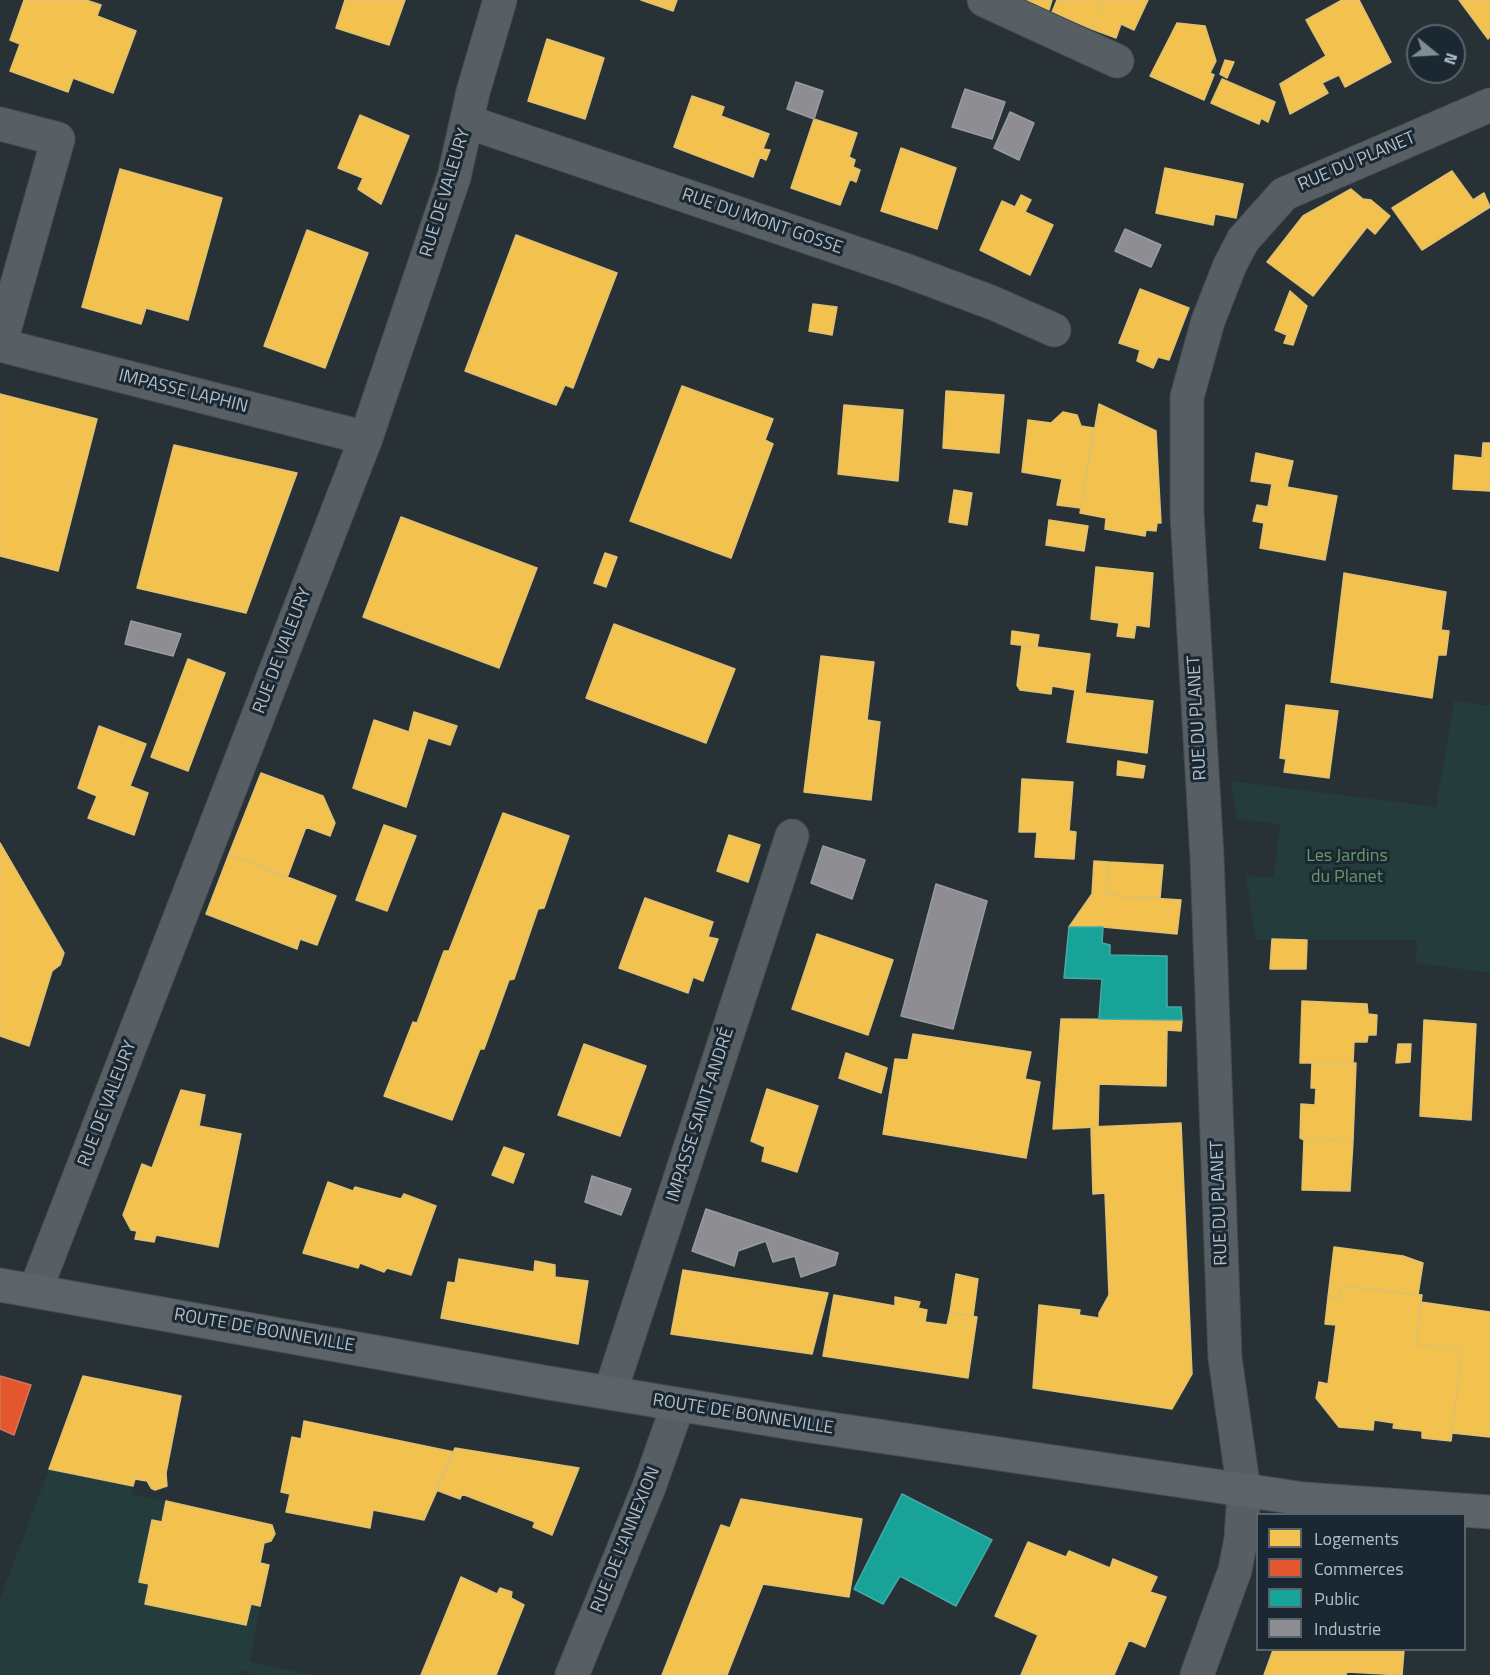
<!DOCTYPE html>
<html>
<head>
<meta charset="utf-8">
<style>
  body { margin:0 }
  #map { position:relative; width:1490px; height:1675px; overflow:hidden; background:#273136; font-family:"Titillium Web",sans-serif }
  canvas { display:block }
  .legend { position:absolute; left:1256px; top:1513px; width:210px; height:138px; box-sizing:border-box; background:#1b2831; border:2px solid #57646d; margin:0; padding:8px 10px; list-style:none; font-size:18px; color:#b1bec8 }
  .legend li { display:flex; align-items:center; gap:12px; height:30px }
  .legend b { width:30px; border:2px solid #57646d }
  .north { position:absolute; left:1406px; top:24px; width:60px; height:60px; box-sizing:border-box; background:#1b2831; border:2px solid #57646d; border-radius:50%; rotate:108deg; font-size:16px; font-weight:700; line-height:24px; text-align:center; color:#b1bec8 }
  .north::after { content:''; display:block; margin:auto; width:21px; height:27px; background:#818d95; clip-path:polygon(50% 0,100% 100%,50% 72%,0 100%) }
</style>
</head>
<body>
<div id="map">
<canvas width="1490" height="1675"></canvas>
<ul class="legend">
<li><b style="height:16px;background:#f2c14e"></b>Logements</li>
<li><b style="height:16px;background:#e4572e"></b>Commerces</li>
<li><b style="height:16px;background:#17a398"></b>Public</li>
<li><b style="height:16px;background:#8d8d92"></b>Industrie</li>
</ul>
<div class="north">N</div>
</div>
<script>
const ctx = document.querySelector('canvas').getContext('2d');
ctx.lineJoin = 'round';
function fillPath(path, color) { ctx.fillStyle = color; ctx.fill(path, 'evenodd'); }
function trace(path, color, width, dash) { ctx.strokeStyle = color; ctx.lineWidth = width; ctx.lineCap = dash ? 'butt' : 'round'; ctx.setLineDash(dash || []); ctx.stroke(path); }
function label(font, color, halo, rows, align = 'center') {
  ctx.font = font + ' "Titillium Web",sans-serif'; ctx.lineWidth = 6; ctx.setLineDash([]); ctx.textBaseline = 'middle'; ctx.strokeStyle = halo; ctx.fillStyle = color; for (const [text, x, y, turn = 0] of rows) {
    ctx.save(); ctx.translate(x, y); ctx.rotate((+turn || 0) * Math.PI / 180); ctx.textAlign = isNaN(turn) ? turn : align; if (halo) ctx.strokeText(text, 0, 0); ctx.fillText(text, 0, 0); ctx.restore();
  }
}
fillPath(new Path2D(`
  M1454 701 1490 706V973L1416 963 1417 940H1256L1246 876 1274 878 1280 824 1237 819 1231 781 1436 807Z
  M49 1469 133 1486 132 1494 166 1501 162 1522 152 1520 149 1584 145 1604 246 1625 251 1604 260 1606 250 1662 313 1675H257L241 1670 239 1675H0V1599Z`), '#243d3c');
const homes = new Path2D(`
  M24 0H86L101 5 97 16 136 31 113 93 73 78 68 92 10 71 20 44 10 40Z
  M345 0H405L389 45 336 28Z
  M641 0H677L673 11Z
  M1020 0H1052L1049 10Z
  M1057 0H1105L1092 29 1052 12Z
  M1105 0H1148L1134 30 1121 24 1116 38 1092 29Z
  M1342 0H1359L1391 62 1345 87 1339 75 1322 83 1328 93 1290 114 1280 84 1326 56 1306 20Z
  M1459 0H1490V37L1488 39Z
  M1177 23 1205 26 1216 61 1210 73 1214 75 1204 100 1150 76Z
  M547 39 604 58 585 119 528 101Z
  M1225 60 1234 62 1227 78 1220 74Z
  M1222 79 1275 102 1268 122 1261 118 1259 124 1211 103Z
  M692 96 724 107 721 116 769 134 763 149 770 150 766 160 760 157 753 177 674 147Z
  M360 115 409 136 381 204 358 189 363 178 338 168Z
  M814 119 857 133 849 157 855 160 853 167 860 170 856 182 850 179 840 205 791 188Z
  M901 148 956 168 937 229 881 211Z
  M1165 168 1243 184 1236 218 1215 214 1213 225 1156 213Z
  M120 169 222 198 188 320 146 308 141 324 82 307Z
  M1452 171 1473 200 1484 193 1490 207 1422 250 1392 208Z
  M1351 189 1363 199 1371 200 1390 216 1375 234 1367 227 1313 296 1267 262 1303 216Z
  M1021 195 1031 200 1025 212 1053 225 1030 275 980 250 1002 201 1015 207Z
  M307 230 368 253 325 368 264 346Z
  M516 235 617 273 573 388 565 385 556 405 465 371Z
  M1140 289 1189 308 1169 360 1158 357 1153 368 1137 361 1140 350 1119 343Z
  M1290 291 1307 306 1293 345 1284 343 1287 335 1275 330Z
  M813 304 837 307 832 335 809 331Z
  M682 386 773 419 765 440 773 444 731 558 630 521Z
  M946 391 1004 395 999 453 943 448Z
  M0 394 97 419 58 571 0 556Z
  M1099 404 1156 431 1161 523H1157L1156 531 1146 530 1145 536 1105 529 1106 518 1080 513Z
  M844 405 903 410 898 481 838 474Z
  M1063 412 1077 415 1081 426 1094 428 1081 508 1057 505 1062 479 1022 472 1028 420 1051 423Z
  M1483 443H1490V491L1453 489 1455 455 1482 458Z
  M174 445 297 473 246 613 137 588Z
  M1256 453 1293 461 1287 487 1337 496 1325 560 1260 548 1264 523 1253 521 1257 505 1268 507 1272 484 1251 481Z
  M954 490 972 493 967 525 949 522Z
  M401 517 537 568 499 668 363 617Z
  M1049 520 1088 526 1084 551 1046 545Z
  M605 553 617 557 606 587 594 583Z
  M1096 567 1153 573 1149 627 1136 625 1134 638 1117 636 1119 623 1091 619Z
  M1344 573 1446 592 1441 630 1449 631 1446 655H1438L1432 698 1331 682Z
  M614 624 735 669 706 743 586 698Z
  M1012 631 1039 635 1037 647 1011 644Z
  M1022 645 1090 654 1085 693 1153 701 1147 753 1067 742 1075 690 1052 686 1051 694 1020 690 1017 685Z
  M821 656 874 662 867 720 880 722 871 800 804 792Z
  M188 659 225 673 188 771 151 757Z
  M1286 705 1338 711 1329 778 1284 772 1286 759 1280 758Z
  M414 712 457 726 450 745 428 738 406 807 353 788 374 720 409 732Z
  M99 726 146 744 130 786 148 793 134 835 88 818 97 796 78 788Z
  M1118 761 1145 766 1143 778 1117 775Z
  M261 773 323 796 335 823 330 836 306 827 287 878 229 854Z
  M1022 779 1073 782 1069 831 1076 832 1074 859 1035 857 1037 832H1019Z
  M503 813 569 836 544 908 538 909 514 979 509 980 484 1049H480L452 1120 384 1096 413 1022 417 1023 444 951H449Z
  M384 825 416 836 387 911 356 900Z
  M729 835 760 845 748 882 717 871Z
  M0 843 64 953 60 965 52 971 29 1046 0 1036Z
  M229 854 336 896 317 945 300 939 297 949 206 914Z
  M1094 861 1109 862 1106 895 1181 900 1177 934 1103 927H1069L1092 894Z
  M1109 862 1163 865 1160 898 1106 895Z
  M645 898 713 922 708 937 718 939 703 981 693 977 688 993 619 968Z
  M817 934 893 960 868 1035 792 1009Z
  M1272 939 1307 940 1306 969H1270Z
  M1302 1001 1367 1004 1368 1014 1377 1015 1376 1035H1368L1367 1042H1354L1353 1063H1300Z
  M1061 1019 1182 1020 1181 1031 1167 1030 1166 1086 1099 1084 1098 1127 1053 1129Z
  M1424 1020 1476 1024 1471 1120 1420 1116Z
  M913 1034 1031 1052 1025 1079 1040 1082 1026 1158 883 1134 895 1059 908 1060Z
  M584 1044 646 1066 620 1136 558 1115Z
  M1398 1044H1411L1410 1062 1396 1063Z
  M846 1053 887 1068 881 1093 839 1078Z
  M1312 1063H1356L1353 1141 1300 1138 1301 1104 1315 1105 1316 1088H1311Z
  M767 1089 818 1106 797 1172 762 1161 765 1147 751 1141Z
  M181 1090 205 1095 199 1126 241 1134 218 1247 156 1235 154 1242 135 1239 137 1231 131 1230 123 1215 142 1164 152 1168Z
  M1181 1123 1192 1374 1172 1409 1033 1388 1039 1305 1080 1310 1079 1315 1099 1318V1313L1109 1295 1105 1193 1093 1194 1091 1127Z
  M1300 1138 1353 1141 1350 1191 1302 1190 1304 1140Z
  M504 1147 524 1154 513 1183 492 1175Z
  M328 1182 353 1191 355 1187 401 1199 404 1194 436 1206 411 1275 387 1268 384 1272 360 1263 358 1268 303 1253Z
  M1334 1247 1403 1256 1423 1263 1418 1295 1342 1286 1340 1298 1328 1297Z
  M459 1259 534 1272 535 1261 555 1265V1277L588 1281 578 1344 441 1318 448 1282 455 1283Z
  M683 1270 828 1293 812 1354 671 1334Z
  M956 1274 978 1279 973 1316 950 1312Z
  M1342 1286 1422 1295 1416 1344 1462 1350 1451 1441 1422 1438V1431L1393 1428 1394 1423 1374 1420 1373 1430 1339 1427 1316 1398 1319 1382 1328 1384 1336 1325 1325 1324 1328 1297 1340 1298Z
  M834 1295 895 1306V1297L920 1302 918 1308 927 1310 925 1322 947 1325 950 1312 977 1317 968 1378 823 1356Z
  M1421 1302 1490 1312V1437L1452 1433 1462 1350 1416 1344Z
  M83 1376 181 1396 166 1473 167 1486 155 1490 151 1488 147 1481 135 1479 133 1486 49 1469Z
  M304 1421 454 1452 424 1520 373 1510 370 1528 286 1512 290 1494 281 1492 292 1437 301 1439Z
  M455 1448 579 1468 552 1535 533 1527 535 1522 462 1494 460 1499 436 1490Z
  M741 1499 862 1519 849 1597 763 1584 727 1675H662L721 1525 730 1528Z
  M166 1501 272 1525 275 1534 271 1541 264 1543 260 1563 269 1565 260 1606 251 1604 246 1625 145 1604 149 1584 139 1582 152 1520 162 1522Z
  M1028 1542 1066 1557 1069 1551 1110 1568 1113 1559 1157 1577 1150 1592 1166 1597 1145 1647 1129 1640 1114 1675H1021L1038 1635 995 1616Z
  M461 1577 497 1594 500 1588 512 1592 511 1598 524 1605 496 1675H421Z
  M1273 1650H1404L1402 1675 1347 1672 1346 1675H1264Z`);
fillPath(homes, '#f2c14e');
trace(homes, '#dec073', 1.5);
const shops = new Path2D(`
  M0 1376 31 1385 14 1435 0 1429Z`);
fillPath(shops, '#e4572e');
trace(shops, '#d5765c', 1.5);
const public = new Path2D(`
  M1069 927H1103L1102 943 1110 945V955L1167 956V1007H1181L1182 1020 1099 1019 1102 979 1064 978Z
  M902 1494 992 1540 956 1606 900 1576 883 1604 854 1589Z`);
fillPath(public, '#17a398');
trace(public, '#45aba6', 1.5);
const industry = new Path2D(`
  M796 82 823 91 814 119 787 109Z
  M965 89 1005 102 992 139 952 127Z
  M1010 112 1034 123 1019 160 994 148Z
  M1125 229 1161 245 1151 267 1115 251Z
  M131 621 181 634 173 656 125 644Z
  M823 846 865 860 852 899 811 883Z
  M936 884 987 901 953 1029 901 1016Z
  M592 1176 631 1189 621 1215 585 1202Z
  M706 1209 838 1253 835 1265 801 1277 795 1256 773 1262 766 1241 738 1251 734 1266 692 1251Z`);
fillPath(industry, '#8d8d92');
trace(industry, '#989ca2', 1.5);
const street = new Path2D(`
  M984 0 1117 61
  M468 122 902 269 993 303 1054 330
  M0 124 58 139 0 345 366 438
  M35 1291 366 438 454 177 473 92 500 0
  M610 1393 792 836
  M572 1675 649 1487 678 1405
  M1197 1675 1235 1570 1241 1539 1244 1491 1225 1358 1207 857 1187 514V397L1208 321 1230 265 1243 240 1284 194 1490 105`);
const secondary = new Path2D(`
  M0 1285 549 1383 804 1425 1304 1499 1490 1512`);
trace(street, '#464d51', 35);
trace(secondary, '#464d51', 35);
trace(street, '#575f64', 33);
trace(secondary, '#5c6369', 33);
label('18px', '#b1bec8', '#1b2831', [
  ["RUE DU PLANET",1357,162,-23],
  ["RUE DE VALEURY",446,193,-73],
  ["RUE DU MONT GOSSE",762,222,19],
  ["IMPASSE LAPHIN",183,392,14],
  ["RUE DE VALEURY",283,651,-69],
  ["RUE DU PLANET",1198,718,-93],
  ["RUE DE VALEURY",108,1104,-69],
  ["IMPASSE SAINT-ANDRÉ",701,1115,-72],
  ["RUE DU PLANET",1220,1203,-92],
  ["ROUTE DE BONNEVILLE",264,1331,10],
  ["ROUTE DE BONNEVILLE",743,1415,9],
  ["RUE DE L'ANNEXION",626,1540,-68]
]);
label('18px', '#679a69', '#1b2831', [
  ["Les Jardins",1347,857],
  ["du Planet",1347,878]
]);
</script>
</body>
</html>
